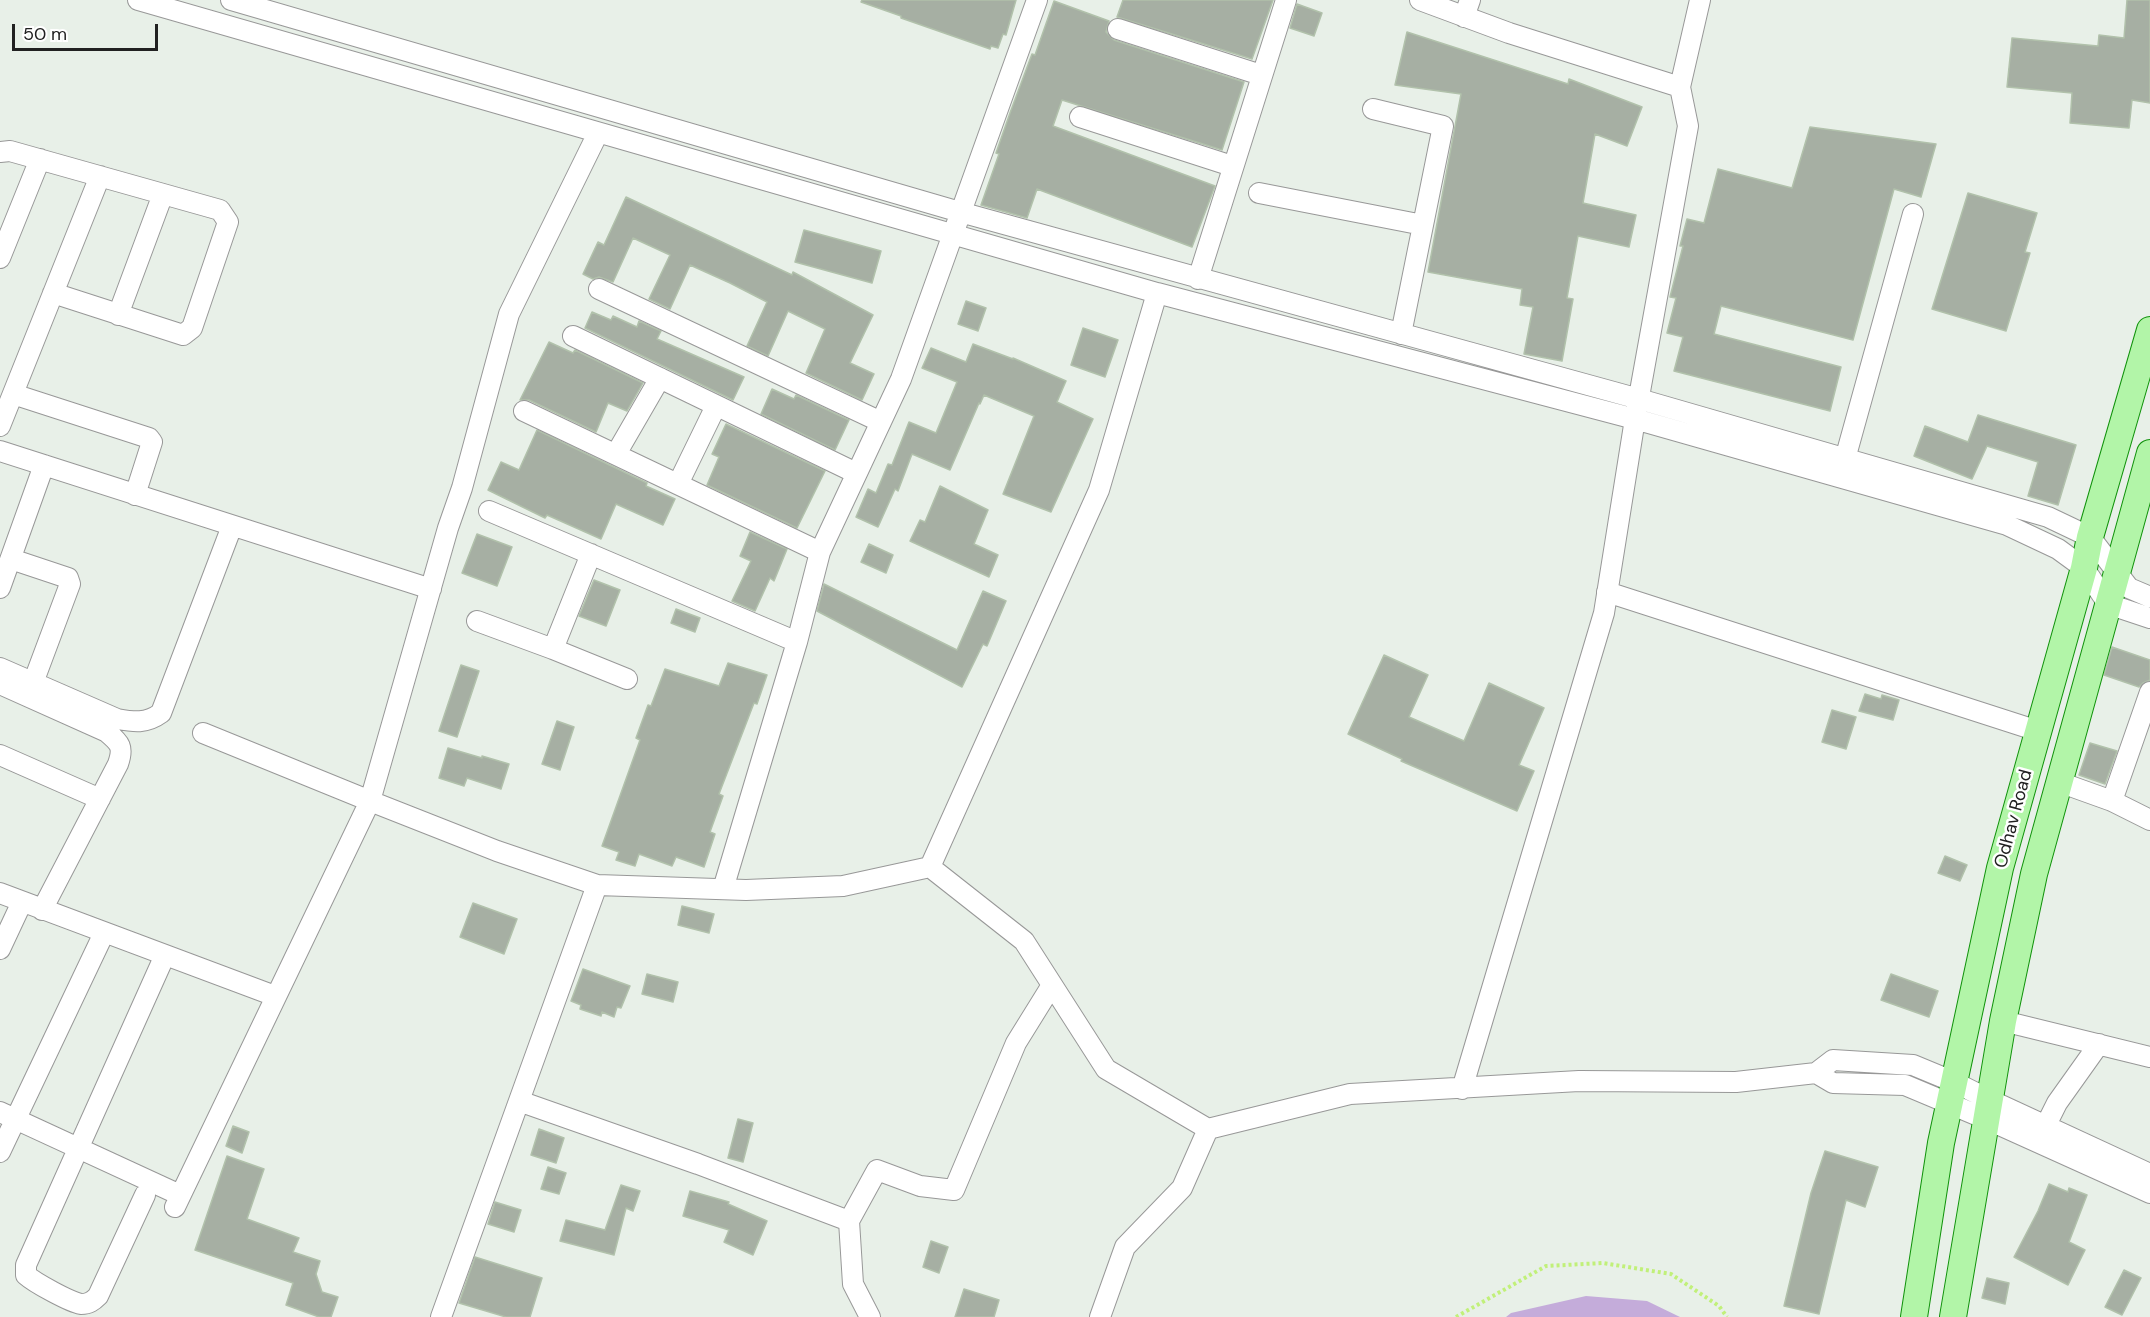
<!DOCTYPE html>
<html>
<head>
<meta charset="utf-8">
<style>
  body { margin:0 }
  #map { position:relative; width:2150px; height:1317px; overflow:hidden; background:#e8f0e8; font-family:"DM Sans",sans-serif }
  canvas { display:block }
  .scale { position:absolute; left:12px; top:24px; width:146px; height:27px; box-sizing:border-box; border:3px solid #212121; border-top:0; padding-left:8px; font-size:18px; line-height:21px; white-space:nowrap; color:#212121; -webkit-text-stroke:4px #fff; paint-order:stroke }
</style>
</head>
<body>
<div id="map">
<canvas width="2150" height="1317"></canvas>
<div class="scale">50 m</div>
</div>
<script>
const ctx = document.querySelector('canvas').getContext('2d');
ctx.lineJoin = 'round';
function fillPath(path, color) { ctx.fillStyle = color; ctx.fill(path, 'evenodd'); }
function trace(path, color, width, dash) { ctx.strokeStyle = color; ctx.lineWidth = width; ctx.lineCap = dash ? 'butt' : 'round'; ctx.setLineDash(dash || []); ctx.stroke(path); }
function label(font, color, halo, rows, align = 'center') {
  ctx.font = font + ' "DM Sans",sans-serif'; ctx.lineWidth = 5; ctx.setLineDash([]); ctx.textBaseline = 'middle'; ctx.strokeStyle = halo; ctx.fillStyle = color; for (const [text, x, y, turn = 0] of rows) {
    ctx.save(); ctx.translate(x, y); ctx.rotate((+turn || 0) * Math.PI / 180); ctx.textAlign = isNaN(turn) ? turn : align; if (halo) ctx.strokeText(text, 0, 0); ctx.fillText(text, 0, 0); ctx.restore();
  }
}
fillPath(new Path2D(`
  M1586 1296 1647 1301 1680 1317H1506L1511 1313Z`), '#c4acda');
const building = new Path2D(`
  M862 0H1016L1006 35 1003 34 998 48 991 46 990 49 901 18V16L861 2Z
  M1123 0H1273L1252 59 1117 17Z
  M2127 0H2150V103L2132 100 2129 128 2070 123 2072 93 2007 87 2012 38 2098 46 2099 35 2124 38Z
  M1054 1 1109 21 1106 32 1114 40 1244 82 1222 150 1062 100 1053 126 1215 186 1192 247 1037 189 1027 218 981 205 999 154 996 153 1010 113 1032 54 1035 55Z
  M1297 4 1322 13 1314 36 1290 28Z
  M1407 32 1568 84 1569 79 1642 107 1627 146 1595 134 1583 203 1636 215 1629 247 1578 236 1567 298 1573 299 1562 361 1524 354 1533 307 1520 305 1522 289 1428 272 1461 94 1395 85Z
  M1810 127 1936 144 1921 197 1894 189 1853 340 1721 306 1714 334 1841 367 1830 411 1674 371 1683 337 1667 333 1676 298 1670 297 1683 246H1680L1687 219 1704 223 1718 169 1792 188Z
  M1968 193 2037 213 2025 252 2030 253 2006 331 1932 309Z
  M626 197 792 275 793 272 873 315 850 363 874 374 862 400 806 373 825 329 788 311 768 356 747 346 767 302 730 283 690 265 670 309 649 299 670 255 633 238 613 282 599 277 593 279 583 274 598 242 604 245Z
  M804 230 881 251 872 283 795 262Z
  M966 301 986 308 978 331 958 324Z
  M592 312 611 320 613 316 637 327 639 321 661 331 657 339 744 377 733 400 585 328Z
  M1083 328 1118 340 1105 377 1071 365Z
  M549 342 573 353 575 350 643 383 627 411 608 403 596 432 529 400H520Z
  M973 344 1013 359V358L1066 381 1057 402 1093 419 1051 512 1003 494 1034 416 984 395 980 404 979 403 950 470 912 454 898 491 895 489 878 527 856 517 868 489 876 493 888 464 892 465 909 422 936 433 957 382 922 368 931 348 966 362Z
  M772 389 794 399 796 395 849 420 835 450 761 414Z
  M1978 415 2076 445 2058 505 2028 496 2038 462 1987 446 1972 479 1914 456 1925 426 1968 442Z
  M726 424 825 471 797 528 707 485 719 457 712 454Z
  M537 430 647 483 646 486 675 499 663 525 616 504 601 539 547 515 545 518 488 490 501 462 519 470Z
  M940 486 988 510 974 544 998 555 989 577 910 541 920 520 925 522Z
  M750 532 787 549 774 581 770 578 755 611 732 601 751 561 740 556Z
  M477 534 512 547 497 586 462 573Z
  M869 544 893 555 886 573 861 562Z
  M594 580 620 590 606 626 579 616Z
  M824 584 957 650 983 591 1006 601 987 646 983 644 962 687 817 611Z
  M676 609 700 618 695 632 671 623Z
  M2112 647 2150 660V680L2143 683 2139 687 2104 675Z
  M1384 655 1428 675 1409 717 1464 741 1489 683 1544 708 1519 765 1534 771 1517 811 1401 761 1402 759 1348 734Z
  M728 663 767 675 757 704 754 703 719 794 723 796 710 832 715 834 704 867 676 857 672 866 639 854 635 866 616 860 619 852 602 846 640 740 636 738 648 705 651 706 665 669 719 686Z
  M461 665 479 671 457 737 439 731Z
  M1865 694 1881 699 1882 695 1899 700 1893 720 1859 711Z
  M1832 710 1856 717 1846 749 1822 742Z
  M557 721 574 727 560 770 542 764Z
  M2090 743 2117 751 2105 784 2079 775Z
  M448 748 482 758V756L509 764 501 789 467 778 464 786 439 778Z
  M1945 856 1967 865 1960 881 1938 873Z
  M473 903 517 919 504 954 460 937Z
  M682 906 714 914 709 933 678 925Z
  M583 969 630 986 621 1008 617 1007 614 1017 602 1012 601 1016 580 1009 581 1005 571 1001Z
  M647 974 678 982 673 1002 642 994Z
  M1891 974 1938 991 1929 1017 1881 1000Z
  M738 1119 753 1123 743 1162 728 1158Z
  M233 1126 249 1132 242 1153 226 1146Z
  M539 1129 564 1138 556 1163 531 1155Z
  M1825 1151 1878 1167 1865 1207 1846 1200 1819 1314 1784 1306 1811 1193Z
  M227 1156 264 1169 247 1219 299 1238 293 1252 320 1261 316 1274 322 1292 338 1297 331 1317H319L286 1305 293 1283 195 1250Z
  M548 1167 566 1173 559 1194 541 1189Z
  M2049 1184 2068 1192 2069 1188 2087 1195 2069 1242 2085 1250 2068 1285 2014 1257 2038 1211Z
  M621 1185 640 1191 633 1211 626 1208 614 1255 560 1241 566 1220 605 1230Z
  M690 1191 729 1202 728 1204 767 1221 753 1255 724 1242 729 1230 683 1216Z
  M495 1202 521 1210 514 1232 488 1224Z
  M931 1241 948 1247 939 1273 923 1267Z
  M475 1257 542 1278 530 1317H506L459 1303Z
  M2124 1270 2141 1278 2122 1315 2105 1307Z
  M1987 1278 2009 1283 2005 1304 1982 1298Z
  M964 1289 999 1300 994 1317H955Z`);
fillPath(building, '#a6afa3');
trace(building, '#b1c1ab', 1.5);
const minor = new Path2D(`
  M138 0 1157 293 1635 419 2007 525 2058 549 2084 568 2108 604 2150 618
  M231 0 960 212 1639 399 2048 517 2090 537 2129 588 2150 597
  M1420 0 1509 33 1680 87
  M1464 17 1470 0
  M1118 29 1261 75
  M1373 109 1443 126 1401 334
  M1080 117 1232 166
  M598 133 509 314 462 488 448 528 370 801 497 851 597 885 746 890 843 886 930 867
  M0 152 10 151 220 210 228 222 192 328 183 335 53 293
  M1259 193 1423 225
  M0 258 40 159
  M1198 279 1286 0
  M599 289 881 422
  M1157 293 1099 490 930 867 1024 941 1106 1069 1208 1129 1350 1094 1579 1081 1736 1082 1816 1073 1833 1060 1913 1065 1954 1082 1990 1100 2150 1174
  M118 315 163 194
  M573 336 856 473
  M13 394 149 438 152 442 135 495
  M524 411 820 552
  M0 426 100 176
  M0 451 431 589
  M616 454 660 378
  M1845 459 1913 214
  M678 484 716 406
  M489 511 797 642
  M11 559 68 578 70 584 33 683
  M0 588 44 465
  M1607 592 2038 731
  M477 621 553 649 591 554
  M553 649 627 679
  M0 668 117 719C134 722 146 724 161 713L232 526
  M0 684 107 732C120 743 124 747 118 764L42 910
  M0 755 100 799
  M2059 782 2112 801 2150 820
  M2112 801 2150 692
  M723 889 797 642 820 552 901 379 1037 0
  M0 893 275 996
  M0 949 22 902
  M2003 1021 2150 1057
  M1816 1073 1833 1083 1905 1085 1986 1119 2150 1193
  M1462 1089 1604 613 1635 419 1688 126 1680 87 1700 0
  M519 1101 698 1164 849 1221
  M0 1112 180 1195
  M2041 1135 2057 1103 2099 1044
  M0 1152 104 933
  M145 1195 98 1296C93 1301 89 1304 81 1304 70 1302 35 1283 26 1275V1265L165 955
  M175 1207 370 801 203 733
  M441 1317 597 885
  M870 1317 853 1284 849 1221 877 1170 920 1186 954 1190 1016 1043 1052 985
  M1100 1317 1125 1247 1182 1188 1208 1129`);
const major = new Path2D(`
  M1914 1317 1941 1143 2000 868 2084 568 2090 537 2150 330
  M1953 1317 2003 1021 2034 874 2150 453`);
trace(minor, '#989898', 22);
trace(major, '#10920b', 28);
trace(new Path2D(`
  M1456 1317 1546 1266 1603 1263 1671 1274 1719 1306 1727 1317`), '#c1f079', 4, [3, 3]);
trace(minor, '#fff', 20);
trace(major, '#b2f5a8', 26);
label('18px', '#212121', '#fff', [
  ["Odhav Road",2014,819,-75]
]);
</script>
</body>
</html>
